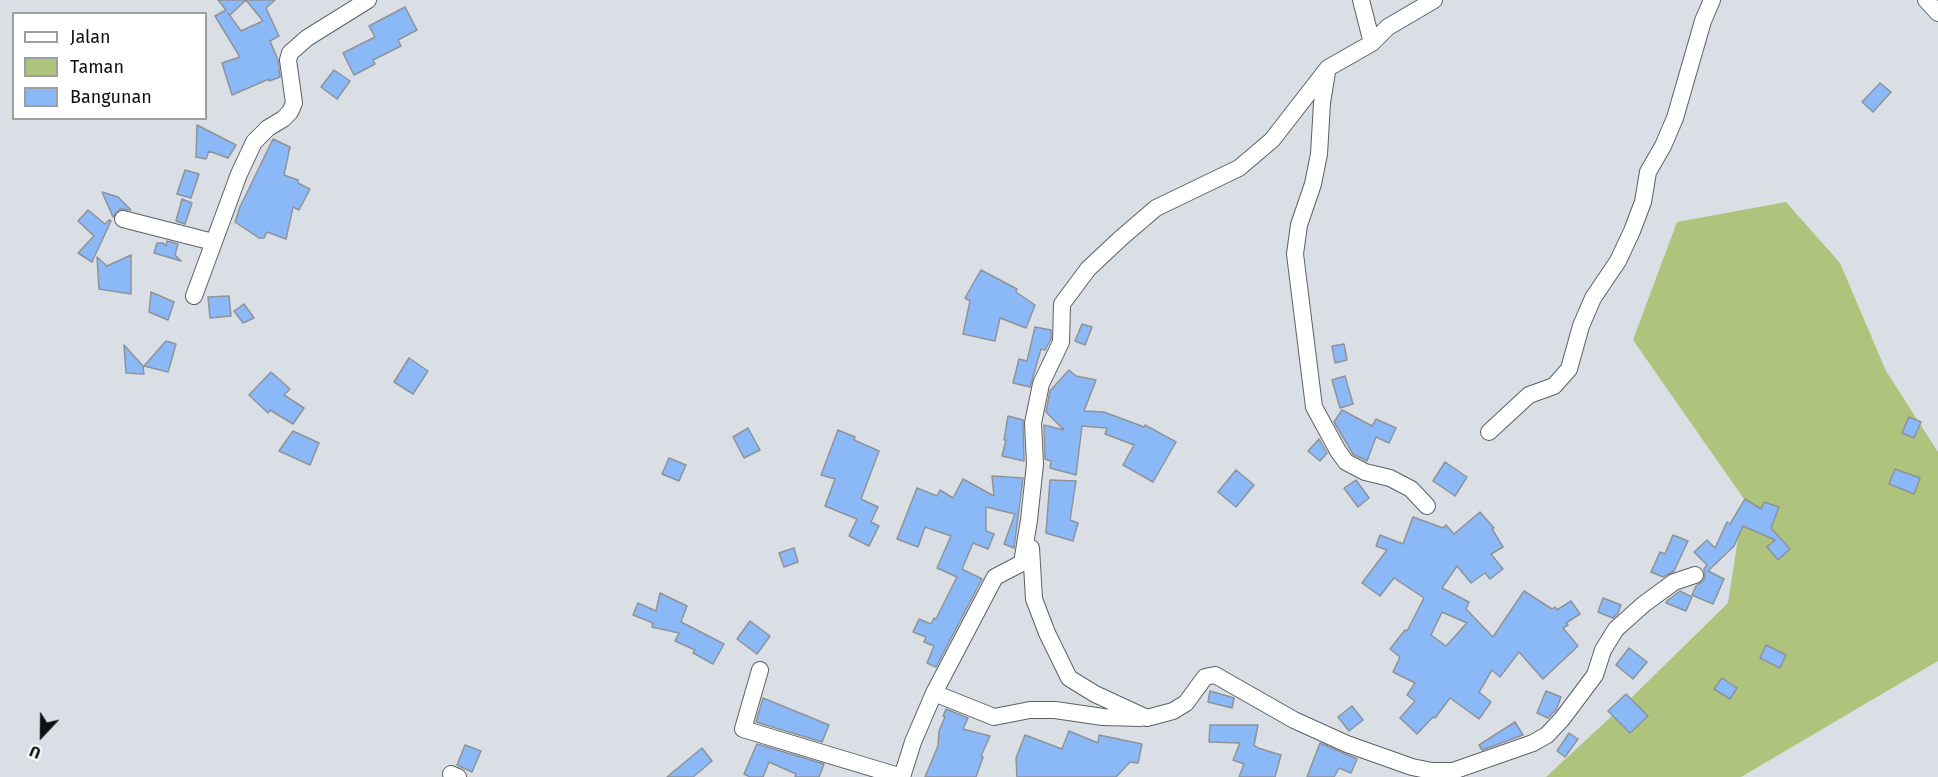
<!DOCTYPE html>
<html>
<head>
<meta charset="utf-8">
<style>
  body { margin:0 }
  #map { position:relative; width:1938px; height:777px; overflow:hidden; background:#dadee5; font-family:"Fira Sans",sans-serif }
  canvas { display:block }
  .legend { position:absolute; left:12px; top:12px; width:195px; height:108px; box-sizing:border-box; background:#fff; border:2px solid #9e9fa0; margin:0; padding:8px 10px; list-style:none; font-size:18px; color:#0d0f11 }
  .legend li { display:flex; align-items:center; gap:12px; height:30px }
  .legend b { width:30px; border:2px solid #9e9fa0 }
  .north { position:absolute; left:12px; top:705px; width:60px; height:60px; -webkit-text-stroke:4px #fff; paint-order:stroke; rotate:202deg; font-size:16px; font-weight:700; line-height:24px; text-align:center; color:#0d0f11 }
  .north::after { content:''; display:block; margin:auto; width:21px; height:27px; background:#0d0f11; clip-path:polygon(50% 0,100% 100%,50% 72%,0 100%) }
</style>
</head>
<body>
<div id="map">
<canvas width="1938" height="777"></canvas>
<ul class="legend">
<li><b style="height:8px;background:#fff"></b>Jalan</li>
<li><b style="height:16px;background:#aec37b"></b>Taman</li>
<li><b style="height:16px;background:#8bb9f7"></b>Bangunan</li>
</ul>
<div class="north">U</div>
</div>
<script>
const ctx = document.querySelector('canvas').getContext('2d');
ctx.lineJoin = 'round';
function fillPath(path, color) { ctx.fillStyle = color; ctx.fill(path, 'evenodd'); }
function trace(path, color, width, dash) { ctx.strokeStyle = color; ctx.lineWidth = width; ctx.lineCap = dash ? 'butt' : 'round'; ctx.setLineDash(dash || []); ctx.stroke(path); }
fillPath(new Path2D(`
  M1786 202 1840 263 1886 371 1938 452V661L1741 777H1546L1627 702 1728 603 1744 499 1633 340 1677 222Z`), '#aec37b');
const building = new Path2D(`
  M218 0H275L266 8 279 36 270 41 278 60 280 77 269 81V79L232 95 222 63 240 57 215 16 226 10ZM246 0 263 21 241 31 228 13 230 15Z
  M405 7 417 30 398 40 401 46 373 60 375 64 354 75 343 53 375 37 369 26Z
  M334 70 350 81 337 99 321 87Z
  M1880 83 1891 92 1873 112 1862 102Z
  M197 125 236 145 228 158 209 151 206 159 196 157Z
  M273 139 290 147 284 175 298 180V183L310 189 299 210 293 207 286 239 267 232 264 238H259L235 222 240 207Z
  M185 170 199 174 191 198 177 194Z
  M102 192 118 197 131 210 120 209 113 217Z
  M182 199 192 203 185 224 176 221Z
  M88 210 105 224 109 220 111 221 92 262 78 253 94 236 78 221Z
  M167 241 178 244 175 255 181 261 154 253 157 243H163L166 246Z
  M131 255V294L99 289 97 257 107 266Z
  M981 270 1017 289 1016 292 1035 305 1026 328 1000 318 995 341 963 334 970 301 965 298Z
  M151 292 174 302 168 320 149 312Z
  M229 296 231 316 210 318 208 297Z
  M244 304 254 318 243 323 234 311Z
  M1082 324 1092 327 1085 345 1075 341Z
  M1035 327 1051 330V339L1045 350 1041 349 1030 387 1013 383 1019 359 1027 361Z
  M166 341 176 344 168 372 144 366Z
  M1344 344 1347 360 1335 363 1332 346Z
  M124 345 143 366 144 374 126 373Z
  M409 358 428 371 413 394 394 382Z
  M1069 370 1076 376 1096 380 1084 411 1104 412 1144 427 1145 425 1176 442 1153 482 1123 465 1134 445 1105 434 1107 428 1082 426 1076 475 1050 468 1051 461 1045 459 1044 425 1064 430 1046 412 1050 391Z
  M271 372 290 389 284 395 304 408 293 424 270 410 268 413 249 395Z
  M1345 376 1353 404 1340 408 1332 380Z
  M1342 410 1372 426 1376 419 1396 428 1389 443 1376 437 1367 461 1353 454 1334 422Z
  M1008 416 1023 420 1024 461 1002 456 1006 440H1004Z
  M1909 417 1921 422 1914 438 1902 433Z
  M748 428 760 450 744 458 733 437Z
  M838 430 855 437 854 440 879 451 861 499 878 507 871 522 879 526 869 546 849 536 857 519 825 506 835 479 821 475Z
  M293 431 319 443 310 465 279 451Z
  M1319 439 1327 453 1320 461 1308 451Z
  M669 458 686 465 679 481 662 474Z
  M1445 462 1467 477 1455 496 1433 481Z
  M1895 469 1920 478 1914 494 1889 484Z
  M1236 470 1254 485 1236 507 1218 492Z
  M992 476 1023 478 1014 548 1004 544 1015 514 986 507V531L994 534 988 549 973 543 962 569 982 579 936 667 927 663 934 646 924 642 926 637 913 632 919 619 931 624 934 618 936 619 957 577 937 568 951 536 925 527 918 547 897 539 917 488 937 496 940 490 953 498 963 479 994 496Z
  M1050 480 1076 481 1070 520 1078 523 1073 541 1046 533Z
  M1356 480 1369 498 1358 507 1344 488Z
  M1745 499 1761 509 1764 502 1779 507 1771 528 1790 549 1778 560 1767 547 1775 540 1743 526 1734 546 1708 571 1724 579 1713 604 1692 595 1696 586 1703 581 1705 577 1704 569 1707 565 1694 552 1707 540 1715 548 1727 522 1730 524Z
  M1480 512 1494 528 1492 529 1503 547 1491 554 1503 569 1490 579 1485 573 1471 583 1457 566 1442 588 1469 602 1466 609 1493 637 1524 591 1552 609 1555 607 1557 610 1571 601 1580 614 1566 623 1568 625 1563 628 1578 646 1543 679 1519 652 1500 677 1492 670 1479 692 1491 702 1479 719 1450 698 1435 718 1433 717 1417 734 1400 718 1415 701 1407 695 1415 683 1393 672 1400 657 1390 649 1405 630 1407 631 1424 598 1394 578 1380 596 1362 583 1387 550 1376 546 1380 535 1403 544 1413 517 1443 528 1446 525 1454 534ZM1442 612 1467 623 1446 646 1431 635Z
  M1673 535 1688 541 1674 571 1663 577 1651 572 1660 552 1665 554Z
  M794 548 798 562 784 567 779 553Z
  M1680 591 1692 597 1686 611 1666 603 1668 600Z
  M660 593 687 606 681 622 724 644 713 664 693 653 695 650 675 641 679 633 652 627 653 623 633 615 638 603 656 611Z
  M1603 598 1621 605 1618 613 1613 618 1598 612Z
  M750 621 770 636 757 654 737 639Z
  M1766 645 1786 655 1780 668 1760 658Z
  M1629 648 1647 662 1633 679 1616 665Z
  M1722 678 1737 688 1730 699 1714 689Z
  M1210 691 1234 698 1232 708 1208 702Z
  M1546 691 1561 697 1556 710 1548 718 1537 713Z
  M1626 694 1648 716 1630 733 1608 711Z
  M763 698 829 725 822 742 756 722Z
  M1352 706 1363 720 1349 731 1338 717Z
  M946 709 968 718 963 729 990 736 981 756 983 757 976 777H925L938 746 939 731 945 717 943 716Z
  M1515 722 1523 735 1482 750 1479 745Z
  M1210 725H1258L1254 745 1258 748 1281 755 1275 777H1239L1244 764 1233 760 1240 743 1209 742Z
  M1069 731 1098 743 1099 735 1142 744 1138 763 1130 762 1116 777H1017L1016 758 1025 735 1062 749Z
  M1569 733 1578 739 1565 757 1557 751Z
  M1320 743 1357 759 1351 773 1339 768 1334 777H1307Z
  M757 744 824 764 819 777H795L796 774 769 762 763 777H750L744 774Z
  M465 745 481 751 472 772 457 765Z
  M702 748 712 761 693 777H667Z`);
fillPath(building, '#8bb9f7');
trace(building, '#8e9399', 1.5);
const minor = new Path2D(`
  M1361 0 1372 43
  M1926 0 1938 13
  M1327 72 1322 103 1319 154 1313 184 1299 225 1295 254 1314 407 1338 451 1346 462 1365 472 1390 478 1411 489 1427 506
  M123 219 213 242
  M194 296 239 174 254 142 268 128 283 119 290 112 294 103 288 60 290 53 307 38 368 0
  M1489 432 1529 395 1554 386 1569 369 1581 326 1593 298 1618 261 1632 231 1643 202 1648 172 1663 146 1675 118 1703 21 1712 0
  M1031 548 1034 599 1047 633 1069 678 1095 694 1147 718 1173 711 1186 703 1205 677 1215 675 1294 720 1347 744 1412 767 1432 771H1453L1533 743 1547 735 1562 719 1595 675 1603 650 1616 629 1644 604 1674 582 1695 575
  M760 670 743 729 902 777
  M934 693 994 717 1030 710H1055L1103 717 1141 718
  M451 774 458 777
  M902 777 913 742 934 693 995 577 1022 563 1029 520 1035 464 1033 423 1041 384 1061 342 1062 304 1088 269 1121 238 1156 208 1239 168 1272 140 1328 68 1372 43 1388 27 1434 0`);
trace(minor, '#5c6066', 18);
trace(minor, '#fff', 16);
</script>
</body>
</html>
